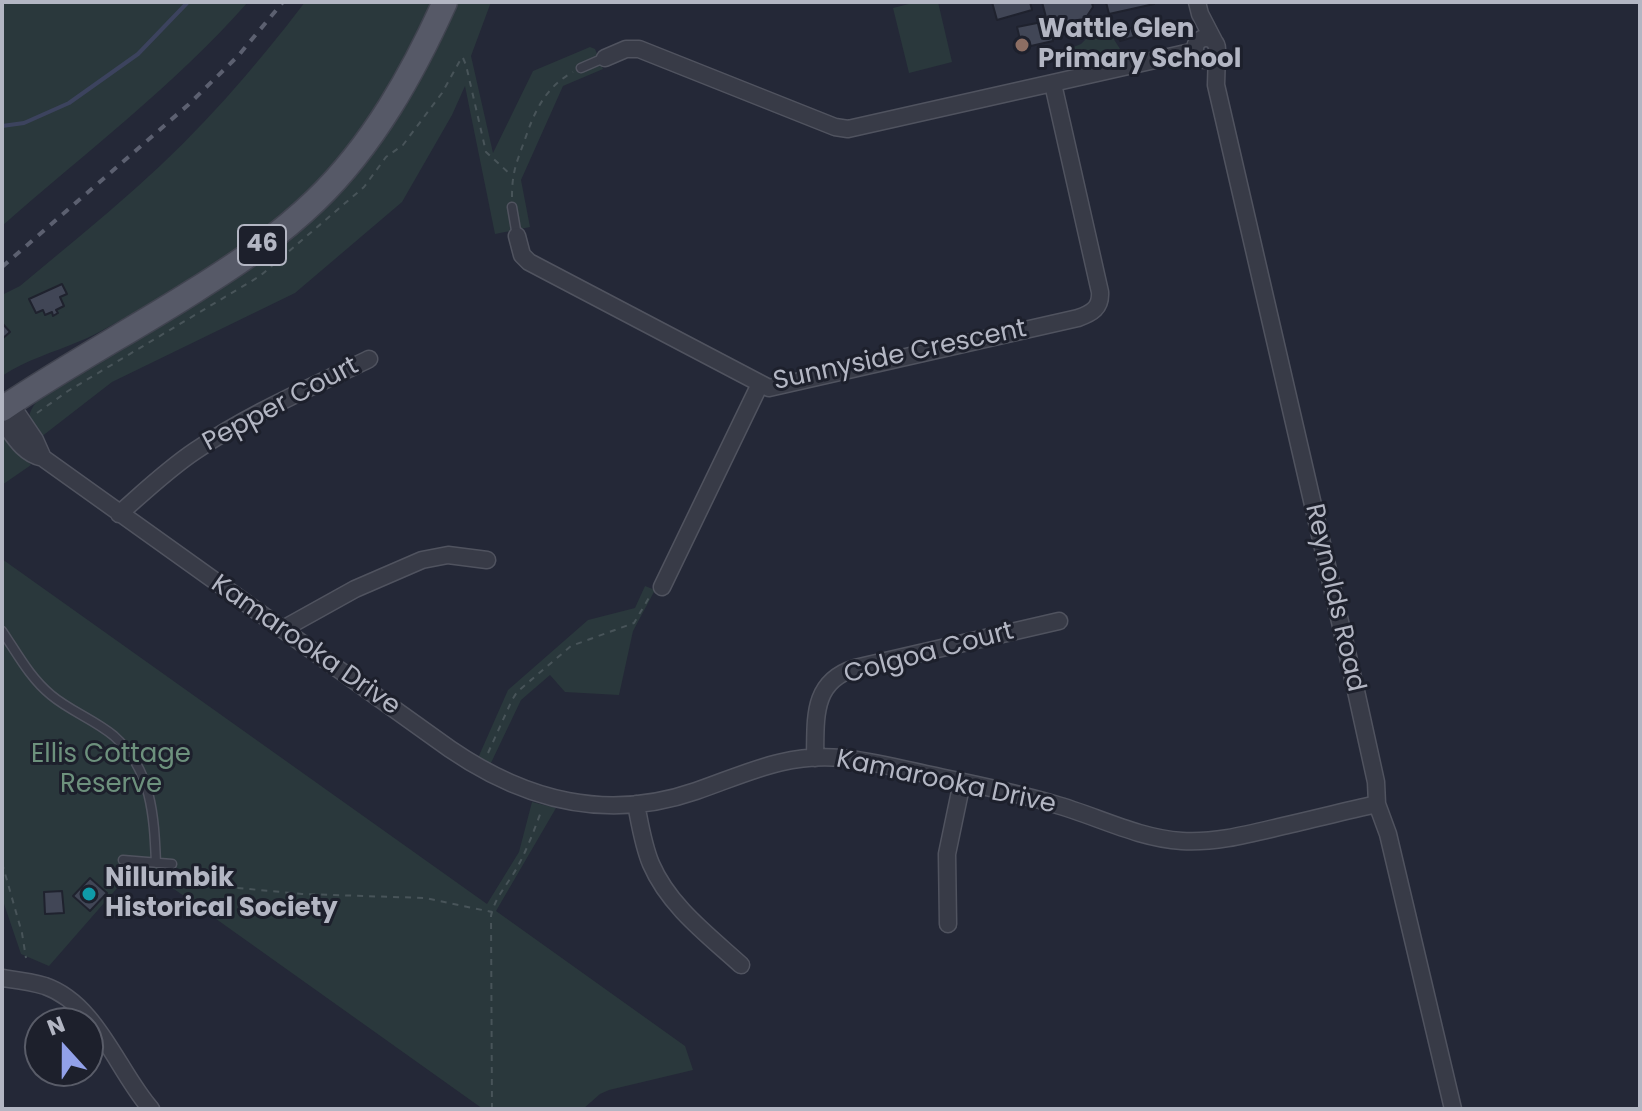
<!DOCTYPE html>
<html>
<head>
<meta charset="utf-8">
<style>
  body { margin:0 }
  #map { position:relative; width:1642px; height:1111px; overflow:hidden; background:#242837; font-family:Poppins,sans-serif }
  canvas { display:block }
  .frame { position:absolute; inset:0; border:4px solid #b3b6c3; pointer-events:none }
  .north { position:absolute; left:24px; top:1007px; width:80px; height:80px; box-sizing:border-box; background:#1d202c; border:2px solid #595c68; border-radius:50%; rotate:339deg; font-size:22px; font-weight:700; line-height:32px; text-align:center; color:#b3b6c3 }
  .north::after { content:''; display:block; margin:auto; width:28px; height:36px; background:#92a1e9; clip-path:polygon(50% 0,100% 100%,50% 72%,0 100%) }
</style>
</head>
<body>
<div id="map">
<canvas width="1642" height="1111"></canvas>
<div class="frame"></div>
<div class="north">N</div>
</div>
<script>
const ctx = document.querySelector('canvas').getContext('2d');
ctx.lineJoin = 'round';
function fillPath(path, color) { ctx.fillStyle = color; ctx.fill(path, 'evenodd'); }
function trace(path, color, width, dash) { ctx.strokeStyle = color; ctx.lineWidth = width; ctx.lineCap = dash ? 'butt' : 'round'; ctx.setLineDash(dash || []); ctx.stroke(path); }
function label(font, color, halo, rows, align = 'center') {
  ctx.font = font + ' Poppins,sans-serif'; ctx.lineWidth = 6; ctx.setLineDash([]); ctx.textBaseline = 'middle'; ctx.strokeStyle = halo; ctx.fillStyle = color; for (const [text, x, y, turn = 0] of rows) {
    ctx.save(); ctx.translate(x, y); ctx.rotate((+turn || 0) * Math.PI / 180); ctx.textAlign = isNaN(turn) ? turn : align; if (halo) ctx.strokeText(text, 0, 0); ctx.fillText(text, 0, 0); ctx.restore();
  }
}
fillPath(new Path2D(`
  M2 2H248C174 86 86 152 2 226Z
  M305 2H432C412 44 391 86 364 125 307 207 221 266 134 313 116 322 98 334 80 341 52 353 28 359 2 376V295L20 286C59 253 99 221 137 187 200 131 254 69 305 2Z
  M457 2H491L471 56 493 153 533 71 590 47 595 49 603 69 563 86 521 180 530 227 495 234 465 86 452 115 402 202 295 293 112 382 41 437C29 422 24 417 38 400L277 248Z
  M917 2H938L952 62 909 73 893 8Z
  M1093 32 1103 40 1113 38 1122 52 1072 63 1071 48 1081 44Z
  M2 434 31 465 2 485Z
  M2 559 487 904 519 852 532 802 556 808 496 911 685 1046 693 1070 609 1090 600 1094 583 1109H483L174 889 125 879 49 966 21 954 2 898Z
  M645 586 655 590 633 631 619 695 565 692 550 675 521 700 490 765 478 758 508 690 588 620 635 608Z`), '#2a383c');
trace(new Path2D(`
  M2 126 24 123 69 103 138 54 188 2`), '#3c435e', 4);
const building = new Path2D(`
  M992 2H1030L1032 10 997 20Z
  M1042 2H1095L1092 3 1093 7 1085 19 1078 20 1075 25 1076 31 1052 36 1053 41 1022 48 1017 27 1047 21Z
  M1106 2H1154V4L1109 14Z
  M1114 21 1116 33 1106 36 1103 23Z
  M1131 28 1134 37 1120 41 1118 31Z
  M62 284 67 294 60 297 64 306 56 310 58 313 53 316 52 312 45 315 43 310 36 313 29 299Z
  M2 323 10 332 2 339Z
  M90 878 107 893 90 911 73 896Z
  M62 891 64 913 45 914 44 892Z`);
fillPath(building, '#414656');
trace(building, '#1f222e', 2);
const service = new Path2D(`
  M581 68 604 58
  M512 207 517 236
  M2 631C17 653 30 678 51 695 70 711 95 720 114 736 152 770 154 816 156 863
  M123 860 172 864`);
const minor = new Path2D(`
  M1197 2 1200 14 1214 41
  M1195 49a11 11 0 1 1 22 0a11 11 0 1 1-22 0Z
  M1217 51 1216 85 1356 691 1376 782 1377 804 1388 834 1453 1109
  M605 58 626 49H639L835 127 848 129 1195 51
  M517 236 522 255 529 262 769 388 1078 318C1092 313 1101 308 1100 292L1053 84
  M10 403 35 440 43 458
  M2 420C13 435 23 454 43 458L450 749C526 801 607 822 696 791 748 773 785 753 842 758 872 761 901 769 931 775 972 784 1014 792 1054 804 1097 816 1137 838 1182 841 1216 843 1249 834 1283 826 1314 819 1345 811 1377 804
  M119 514C144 492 168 469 195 451 249 414 310 388 369 359
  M662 587 760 384
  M283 629 355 589 422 560 448 555 487 560
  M815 758C816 719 811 682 855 668L1059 621
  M636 804C640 824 643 845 651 864 669 906 708 935 741 965
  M948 924 947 854 962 782
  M2 978C16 980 32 982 45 986 97 1004 118 1072 151 1109`);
const primary = new Path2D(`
  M2 409C64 367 131 331 194 291 237 264 279 236 316 200 373 145 413 73 445 2`);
trace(service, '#50535f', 11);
trace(minor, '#50535f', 19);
trace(primary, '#414450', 27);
trace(new Path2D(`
  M463 58 466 65 486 152 510 174
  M512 197C512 173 516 164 524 142 534 113 544 88 573 72
  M37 413 68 391 260 276 364 187 386 157 403 145 442 93 462 57
  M488 753 512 700 517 692 571 646 634 623 650 596
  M2 863 22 933 26 958
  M180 874 192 881 206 885 302 894 425 898 492 912
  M492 1109 491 916C495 896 510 882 519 864 528 847 535 828 542 809`), '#485459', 2, [6, 6]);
trace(service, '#383b47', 8);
trace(minor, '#383b47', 16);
trace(primary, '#565967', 24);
trace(new Path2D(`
  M2 267 188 105 238 56 283 2`), '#5c6070', 4, [8, 8]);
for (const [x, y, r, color] of [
  [1022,45,8,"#8d6e63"],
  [89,894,8,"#0f9aa8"]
]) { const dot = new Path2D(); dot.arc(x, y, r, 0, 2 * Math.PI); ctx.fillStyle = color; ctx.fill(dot); trace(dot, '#1d202c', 3); }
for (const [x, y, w] of [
  [262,245,48]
]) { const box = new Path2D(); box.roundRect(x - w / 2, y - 20, w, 40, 6); ctx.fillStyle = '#1d202c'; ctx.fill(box); trace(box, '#b3b6c3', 2); }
label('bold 24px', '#b3b6c3', null, [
  ["46",262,245]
]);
label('bold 26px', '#b3b6c3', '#1d202c', [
  ["Wattle Glen",1038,30],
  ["Primary School",1038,60],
  ["Nillumbik",105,879],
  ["Historical Society",105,909]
], 'left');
label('26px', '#b3b6c3', '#1d202c', [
  ["Sunnyside Crescent",900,356,-12],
  ["Pepper Court",281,405,-28],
  ["Reynolds Road",1334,598,77],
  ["Kamarooka Drive",305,646,35],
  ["Colgoa Court",929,654,-15],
  ["Kamarooka Drive",946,783,12]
]);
label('26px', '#6d917d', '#1d202c', [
  ["Ellis Cottage",111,755],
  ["Reserve",111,785]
]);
</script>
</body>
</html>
